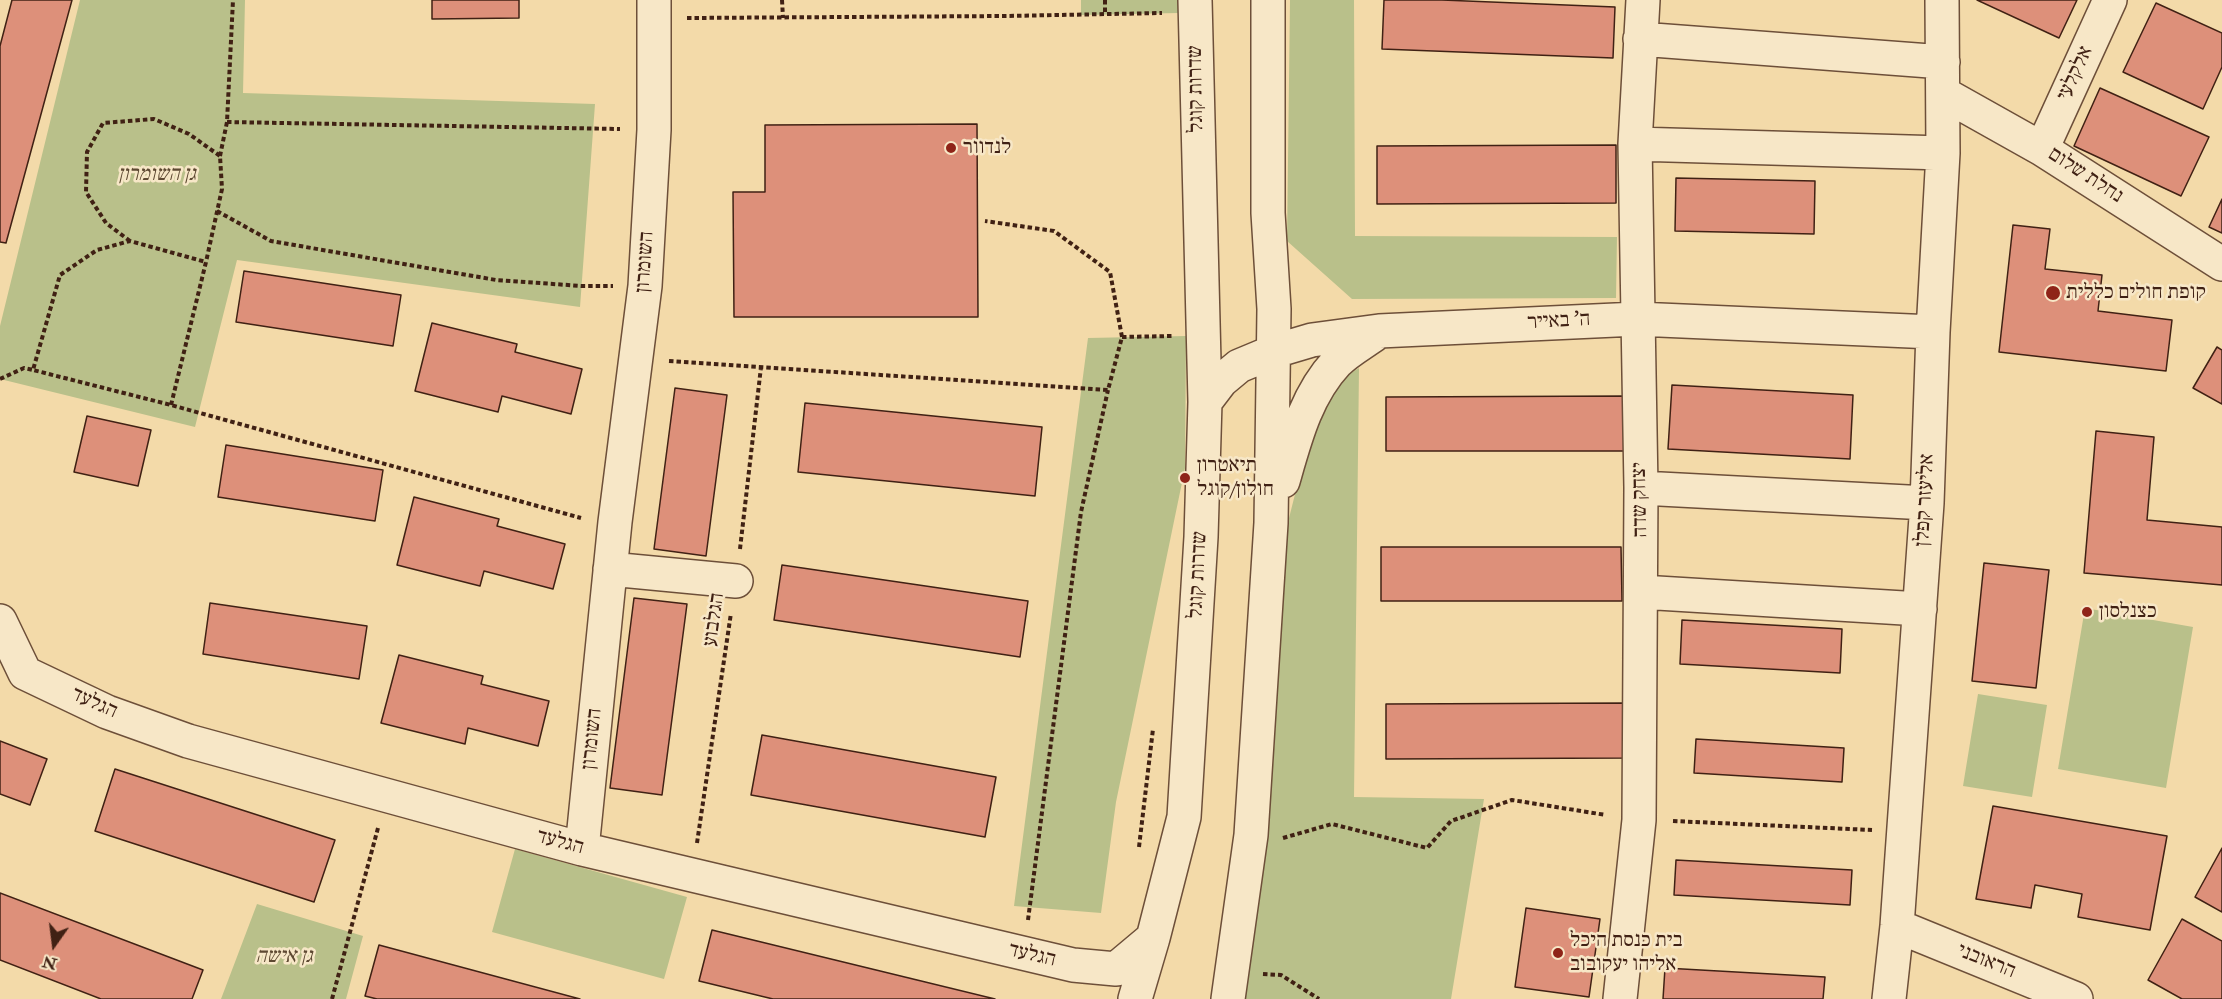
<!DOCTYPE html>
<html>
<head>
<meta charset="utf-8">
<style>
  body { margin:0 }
  #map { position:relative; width:2222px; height:999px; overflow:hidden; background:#f3daa9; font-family:"IM FELL Double Pica",serif }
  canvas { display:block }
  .north { position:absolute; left:24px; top:915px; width:60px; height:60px; -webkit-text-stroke:4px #f7e7c7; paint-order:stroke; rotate:194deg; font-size:16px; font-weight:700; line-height:24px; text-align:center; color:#402114 }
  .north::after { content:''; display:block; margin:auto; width:21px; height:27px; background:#402114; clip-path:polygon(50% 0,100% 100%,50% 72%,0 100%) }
</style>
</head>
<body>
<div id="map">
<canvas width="2222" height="999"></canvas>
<div class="north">N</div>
</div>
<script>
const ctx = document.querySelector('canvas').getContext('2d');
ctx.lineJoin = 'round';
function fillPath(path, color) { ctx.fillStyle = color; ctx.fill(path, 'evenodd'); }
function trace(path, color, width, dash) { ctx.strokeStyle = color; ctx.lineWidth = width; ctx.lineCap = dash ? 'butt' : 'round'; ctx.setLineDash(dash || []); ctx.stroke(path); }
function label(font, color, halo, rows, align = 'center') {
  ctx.font = font + ' "IM FELL Double Pica","Frank Ruhl Libre",serif'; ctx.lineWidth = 5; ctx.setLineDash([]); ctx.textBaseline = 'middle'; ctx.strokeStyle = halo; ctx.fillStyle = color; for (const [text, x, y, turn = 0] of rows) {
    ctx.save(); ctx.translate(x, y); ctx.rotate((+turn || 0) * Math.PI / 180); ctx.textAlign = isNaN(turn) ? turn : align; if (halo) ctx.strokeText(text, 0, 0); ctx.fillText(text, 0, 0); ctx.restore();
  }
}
fillPath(new Path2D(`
  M80 0H245L243 93 595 104 580 307 237 260 195 427 0 379V326Z
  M1081 0H1178V13L1081 15Z
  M1290 0H1354L1355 236 1617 237 1616 298 1352 299 1287 241Z
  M1186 336 1185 468 1116 802 1101 913 1014 906 1088 338Z
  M1359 368 1354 797 1484 799 1451 999H1241L1254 922 1273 765 1288 522 1312 427 1342 378Z
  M2085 608 2193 627 2166 788 2058 769Z
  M1978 694 2047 705 2032 797 1963 786Z
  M515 849 687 897 664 979 492 932Z
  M257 904 363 936 346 999H221Z`), '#b9c08a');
const building = new Path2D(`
  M12 0H72L6 243 0 242V46Z
  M432 0H519V18L432 19Z
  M1384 0H1442L1615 7 1613 58 1382 49Z
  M1977 0H2077L2059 38Z
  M2156 3 2222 33V67L2203 109 2123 72Z
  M2100 88 2209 137 2181 196 2074 146Z
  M977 124 978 317H734L733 192H765V125Z
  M1616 145V203L1377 204V146Z
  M1676 178 1815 181 1814 234 1675 231Z
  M2222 199V233L2209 227Z
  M2013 225 2050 229 2045 269 2102 275 2098 311 2172 320 2166 371 1999 352Z
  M244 271 401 295 393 346 236 322Z
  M432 323 517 344 515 352 582 369 571 414 502 396 498 412 415 391Z
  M2217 347 2222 350V404L2193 388Z
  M1672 385 1853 395 1850 459 1668 449Z
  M675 388 727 395 706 556 654 549Z
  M1626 396V451H1386V397Z
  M805 403 1042 427 1035 496 798 472Z
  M87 416 151 430 138 486 74 472Z
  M2096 431 2154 437 2147 520 2222 527V585L2084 573Z
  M226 445 383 470 375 521 218 497Z
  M414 497 499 519 497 526 565 544 553 589 484 571 480 586 397 565Z
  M1381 547H1621L1622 601H1381Z
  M1984 563 2049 570 2036 688 1972 681Z
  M782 565 1028 601 1020 657 774 620Z
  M634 598 687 604 662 795 610 788Z
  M210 603 367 626 359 679 203 654Z
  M1682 620 1842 629 1840 673 1680 664Z
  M399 655 483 676 481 684 549 701 538 746 468 728 465 744 381 723Z
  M1626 703 1627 758 1386 759V704Z
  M762 735 996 777 985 837 751 795Z
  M1696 739 1844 748 1842 782 1694 773Z
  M0 741 47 759 30 805 0 794Z
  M115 769 335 840 314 902 95 831Z
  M1993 806 2167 836 2150 930 2078 917 2082 894 2035 885 2031 908 1976 899Z
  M2222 848V912L2195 897Z
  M1676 860 1852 870 1850 905 1674 895Z
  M0 893 203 970 192 999H101L0 960Z
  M1526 908 1600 919 1589 997 1515 987Z
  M2182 919 2222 941V999H2182L2148 980Z
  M712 930 995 999H773L699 981Z
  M379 945 580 999H377L365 996Z
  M1665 968 1825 977 1823 999H1663Z`);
fillPath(building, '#dd907a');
trace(building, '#402114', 1.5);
const minor = new Path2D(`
  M1640 39 1943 62
  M1944 94 2042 149 2222 264
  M1635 144 1943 153
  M2042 149 2110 0
  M1205 402 1221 381 1239 366 1275 351 1312 340 1379 331 1637 319 1933 332
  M1283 481C1295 439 1306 395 1337 362 1348 351 1363 343 1375 334
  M1641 488 1927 503
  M610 569 736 581
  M1641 592 1920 609
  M0 621 25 673 107 712 188 741 582 849 1073 965 1116 969 1153 938
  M582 849 615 522 645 286 654 130V0
  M1897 926 2076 999
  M1135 999 1153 938 1184 817 1201 537 1205 402 1195 0
  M1228 999 1251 835 1271 523 1274 309 1268 213V0
  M1620 999 1639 820 1641 488 1635 144 1643 0
  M1889 999 1897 926 1927 503 1933 332 1943 153 1942 0`);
trace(minor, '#6d4f39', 36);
trace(new Path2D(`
  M782 0 783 18
  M1105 0V14
  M687 18 1006 16 1162 13
  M227 122 620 129
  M220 156 227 122 233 0
  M217 211 271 241 496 280 582 286H613
  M130 241 106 223 86 192 87 152 103 123 154 119 189 134 220 156 222 189 206 262
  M1122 337 1172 336
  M669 361 1108 390 1122 337 1110 272 1054 231 985 221
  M0 379 24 368 33 370
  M171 405 206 262 130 241 97 250 60 275 33 370 171 405 581 518
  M740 549 761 367
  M1673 821 1872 830
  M1283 838 1332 824 1427 848 1451 821 1512 800 1606 815
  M697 843 731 613
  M1139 847 1153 729
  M1028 920 1081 512 1108 390
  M1263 974 1281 975 1319 999
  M332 999 378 828`), '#402114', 4, [4.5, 3]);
trace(minor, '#f7e7c7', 33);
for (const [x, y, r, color] of [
  [951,148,6,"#8f2418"],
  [2053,293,8,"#8f2418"],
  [1185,478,6,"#8f2418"],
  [2087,612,6,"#8f2418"],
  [1558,953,6,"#8f2418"]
]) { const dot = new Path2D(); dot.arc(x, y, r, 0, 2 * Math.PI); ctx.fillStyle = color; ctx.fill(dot); trace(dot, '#f7e7c7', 2); }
label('21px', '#402114', '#f7e7c7', [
  ["אלקלעי",2076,74,-65],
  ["שדרות קוגל",1197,89,-91],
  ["נחלת שלום",2085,176,33],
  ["השומרון",646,262,-86],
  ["ה' באייר",1559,322,-3],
  ["יצחק שדה",1641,500,-91],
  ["אליעזר קפלן",1926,500,-87],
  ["שדרות קוגל",1199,575,-87],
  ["הגלבוע",715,620,-82],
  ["הגלעד",94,704,24],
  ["השומרון",593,739,-84],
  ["הגלעד",560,843,15],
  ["הגלעד",1032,956,13],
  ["הראובני",1986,962,22]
]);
label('21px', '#402114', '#f7e7c7', [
  ["לנדוור",963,148],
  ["קופת חולים כללית",2066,293],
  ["תיאטרון",1197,466],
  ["חולון/קוגל",1197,490],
  ["כצנלסון",2099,612],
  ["בית כנסת היכל",1570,941],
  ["אליהו יעקובוב",1570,965]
], 'left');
label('italic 21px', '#5e4932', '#f7e7c7', [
  ["גן השומרון",157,175],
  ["גן אישה",284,957]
]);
</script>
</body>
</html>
